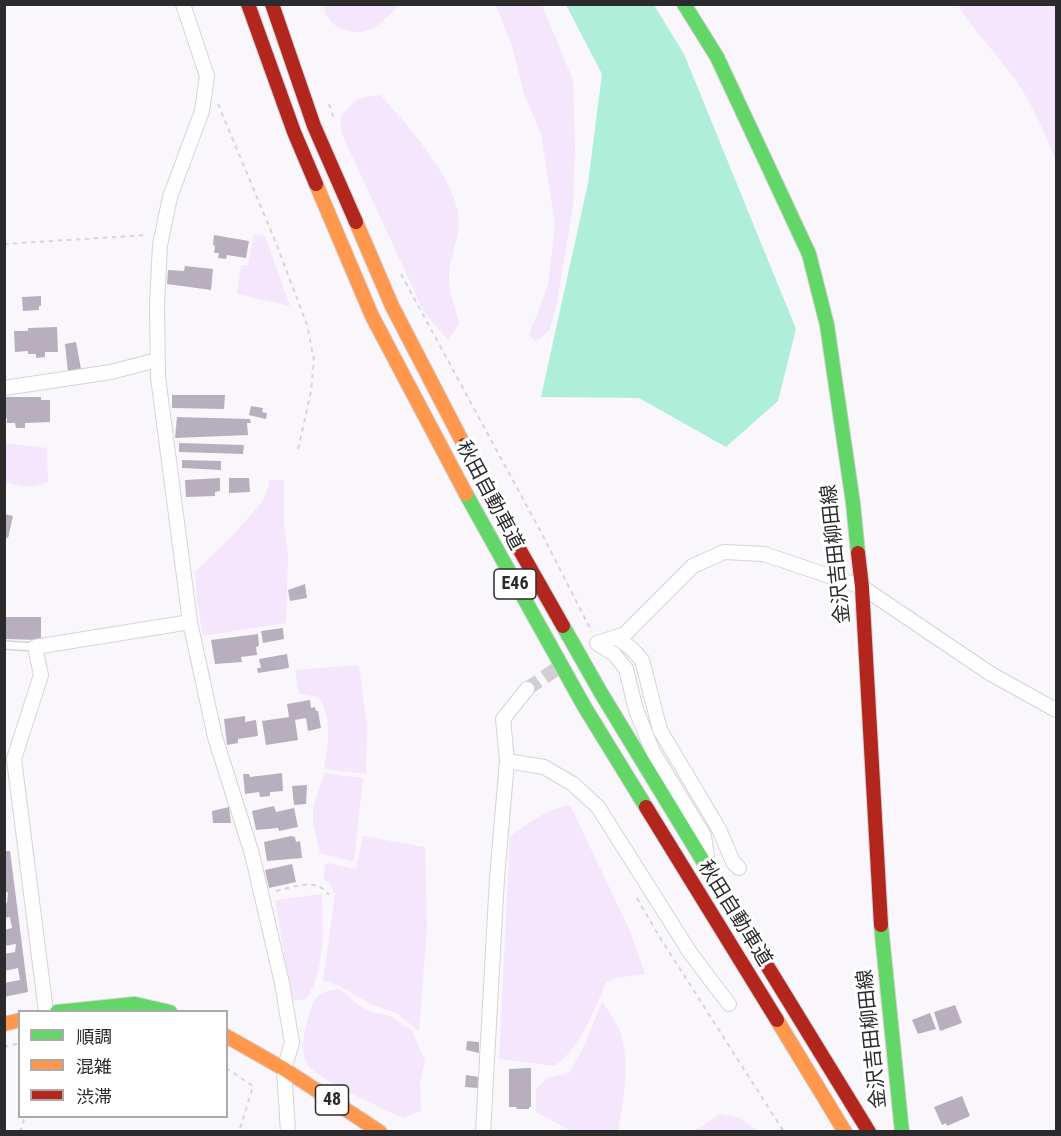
<!DOCTYPE html>
<html>
<head>
<meta charset="utf-8">
<style>
  body { margin:0 }
  #map { position:relative; width:1061px; height:1136px; overflow:hidden; background:#faf7fc; font-family:"Roboto Condensed","Noto Sans JP",sans-serif }
  canvas { display:block }
  .frame { position:absolute; inset:0; border:6px solid #2b2a2d; pointer-events:none }
  .legend { position:absolute; left:18px; top:1010px; width:210px; height:108px; box-sizing:border-box; background:#fff; border:2px solid #aaaaab; margin:0; padding:8px 10px; list-style:none; font-size:18px; color:#2b2a2d }
  .legend li { display:flex; align-items:center; gap:12px; height:30px }
  .legend b { width:30px; border:2px solid #aaaaab }
</style>
</head>
<body>
<div id="map">
<canvas width="1061" height="1136"></canvas>
<div class="frame"></div>
<ul class="legend">
<li><b style="height:8px;background:#63d668"></b>順調</li>
<li><b style="height:8px;background:#ff974d"></b>混雑</li>
<li><b style="height:8px;background:#b3261e"></b>渋滞</li>
</ul>
</div>
<script>
const ctx = document.querySelector('canvas').getContext('2d');
ctx.lineJoin = 'round';
function fillPath(path, color) { ctx.fillStyle = color; ctx.fill(path, 'evenodd'); }
function trace(path, color, width, dash) { ctx.strokeStyle = color; ctx.lineWidth = width; ctx.lineCap = dash ? 'butt' : 'round'; ctx.setLineDash(dash || []); ctx.stroke(path); }
function label(font, color, halo, rows, align = 'center') {
  ctx.font = font + ' "Roboto Condensed","Noto Sans JP",sans-serif'; ctx.lineWidth = 6; ctx.setLineDash([]); ctx.textBaseline = 'middle'; ctx.strokeStyle = halo; ctx.fillStyle = color; for (const [text, x, y, turn = 0] of rows) {
    ctx.save(); ctx.translate(x, y); ctx.rotate((+turn || 0) * Math.PI / 180); ctx.textAlign = isNaN(turn) ? turn : align; if (halo) ctx.strokeText(text, 0, 0); ctx.fillText(text, 0, 0); ctx.restore();
  }
}
fillPath(new Path2D(`
  M324 5 400 4V5C392 12 384 21 375 27 358 39 324 29 324 5Z
  M496 5H542L573 80 575 148 573 207 557 302 550 329 540 339 535 341 529 335 548 285 555 225 541 134 524 94 513 49Z
  M958 5H1056V162C1045 132 1031 101 1012 75 994 51 973 30 958 5Z
  M380 95C406 123 461 184 459 224 458 241 450 257 449 274 448 290 456 309 459 324L448 340 424 312 341 132 340 118C355 99 356 97 380 95Z
  M254 234 265 236 290 306 237 294 241 265H248Z
  M4 443 47 448 48 482C30 489 23 487 5 482Z
  M269 480H284V522L288 555 286 623 203 636 197 602 195 572 232 536 262 502 267 492Z
  M359 665 367 725 366 774 324 769C328 745 333 717 318 697L299 694 295 670Z
  M324 773 363 778 354 862 320 853 313 823V809Z
  M570 805 630 931 645 974 616 978 606 982C594 1011 581 1046 555 1066L499 1059 510 837C528 823 547 809 570 805Z
  M363 836 425 847 427 929 419 1031 397 1013 370 1004 340 986 323 981 335 894 330 884 323 878 326 863 356 869Z
  M322 894C323 928 326 970 306 999L292 1001 275 900Z
  M340 989 357 1004 371 1012 391 1016 412 1031 425 1061 420 1082 421 1111 403 1118C384 1109 316 1079 307 1064 299 1049 305 1030 309 1015 314 996 321 990 340 989Z
  M602 1001C607 1010 615 1019 619 1029 631 1061 624 1098 618 1131H571L536 1112V1089L547 1078 569 1073 584 1047Z
  M720 1114 740 1118 757 1131H694Z`), '#f3e6fd');
fillPath(new Path2D(`
  M566 5H654L684 54 796 329 778 401 726 447 639 398 541 397 588 183 602 74Z`), '#afefd9');
fillPath(new Path2D(`
  M214 235 249 241 246 258 227 255 226 259 218 258 219 253H214L215 246 213 245Z
  M185 266 213 269 211 290 167 284 168 270 184 271Z
  M41 296V306H39V310L23 311 22 297Z
  M57 327 58 352H45V357L36 358V354H28V351L15 352 14 331H28V328Z
  M76 342 81 369 68 372 65 344Z
  M172 395H225L224 409 172 408Z
  M5 397H41V400H50V422L25 423V428H16L15 423H7V418H4Z
  M251 406 263 408 262 412 267 413 266 419 249 415Z
  M177 417 250 419 251 423H247L248 435 175 438Z
  M179 443 244 445 243 454 179 452Z
  M182 460 221 461V470L182 468Z
  M220 478V491L215 492V496L186 497 185 480Z
  M229 478H249L250 492 229 493Z
  M4 514 13 516 8 538 4 537Z
  M305 584 307 598 290 601 288 590Z
  M4 617H41V640L4 639Z
  M283 628 284 639 263 643 261 631Z
  M258 634 259 646 256 647 257 655 241 657 242 662 215 664 211 640Z
  M287 654 289 668 258 673 257 668H261L259 659Z
  M310 700 311 708 315 707 316 711H318L321 728 308 731 306 718 295 720 298 740 266 745 262 721 289 717 287 704Z
  M245 716V722L256 720 258 736 238 739V743L227 745 224 719Z
  M282 773 283 791 270 792V796L260 797 259 792 245 794 243 774H249L250 777Z
  M307 785 306 804 294 805 292 786Z
  M274 806 276 812 294 808 298 827 279 831 278 828 256 830 252 811Z
  M229 807 231 823H213L212 811Z
  M291 836 295 837 296 842 300 841 302 858 267 861 264 842Z
  M4 851H10L28 992 4 997V983L20 980 18 968 4 971V954L15 952 16 944 4 946V930L12 928 10 917 4 918V904L7 903 8 892 4 893Z
  M292 864 296 882 269 888 265 870Z
  M955 1005 962 1023 940 1031 934 1012Z
  M930 1013 936 1029 918 1034 912 1020Z
  M467 1041 479 1042V1053L466 1050Z
  M531 1068V1107H529V1109H517L516 1107H509V1069Z
  M466 1075 479 1077 478 1088 465 1087Z
  M962 1096 970 1116 947 1126 946 1123 942 1125 934 1107Z`), '#b7afbd');
trace(new Path2D(`
  M527 689 565 663`), '#d1ced3', 14, [14, 7]);
const lane = new Path2D(`
  M4 645 35 647`);
const street = new Path2D(`
  M183 4 207 76 202 111 170 197 160 245 157 304 158 377 190 622 215 737 252 854 282 983 292 1043 284 1069 288 1132
  M4 388 111 372 157 360
  M616 637 631 648 642 660 660 730 719 829 733 862 739 868
  M597 643 625 634 693 566 724 552 764 554 862 587 991 674 1056 710
  M597 643 614 654 626 669 636 710 653 752 704 836 707 857
  M507 761 544 767 573 784 598 807 691 954 729 1004
  M46 1012 14 759 41 675 35 647 190 622
  M483 1132 497 878 507 761 503 719 527 689`);
const fast = new Path2D(`
  M684 4 717 57 809 254 827 325 853 503 858 553
  M466 494 584 706 646 807
  M563 626 601 693 717 884
  M881 925 902 1132
  M57 1012 135 1004 170 1012`);
const slow = new Path2D(`
  M316 184 372 316 466 494
  M356 222 392 306 464 445
  M777 1020 845 1132
  M4 1024 20 1020
  M226 1036 284 1069 380 1132`);
const jam = new Path2D(`
  M248 4 294 132 316 184
  M272 4 314 126 356 222
  M464 445 513 538 563 626
  M858 553 862 587 881 925
  M646 807 777 1020
  M717 884 869 1132`);
trace(lane, '#d5d3d7', 10);
trace(street, '#d5d3d7', 16);
trace(fast, '#d5d3d7', 16);
trace(slow, '#d5d3d7', 16);
trace(jam, '#d5d3d7', 16);
trace(new Path2D(`
  M218 104 276 243 307 325 314 360 311 391 298 450
  M329 104 335 121
  M4 244 147 235
  M401 274 542 534 592 632
  M276 891C294 887 316 877 329 895
  M637 898 659 936 784 1132
  M4 1047 20 1043
  M226 1068 253 1086 239 1132
  M20 1132 25 1116`), '#d7d6d7', 2, [4.5, 4.5]);
trace(lane, '#fefeff', 7);
trace(street, '#fefeff', 14);
trace(fast, '#63d668', 14);
trace(slow, '#ff974d', 14);
trace(jam, '#b3261e', 14);
for (const [x, y, w] of [
  [515,584,42],
  [332,1100,33]
]) { const box = new Path2D(); box.roundRect(x - w / 2, y - 15, w, 30, 4.5); ctx.fillStyle = '#fff'; ctx.fill(box); trace(box, '#2b2a2d', 1.5); }
label('bold 18px', '#2b2a2d', null, [
  ["E46",515,584],
  ["48",332,1100]
]);
label('20px', '#2b2a2d', '#fff', [
  ["秋田自動車道",489,496,62],
  ["金沢吉田柳田線",837,554,-96],
  ["秋田自動車道",734,914,58],
  ["金沢吉田柳田線",873,1039,-96]
]);
</script>
</body>
</html>
